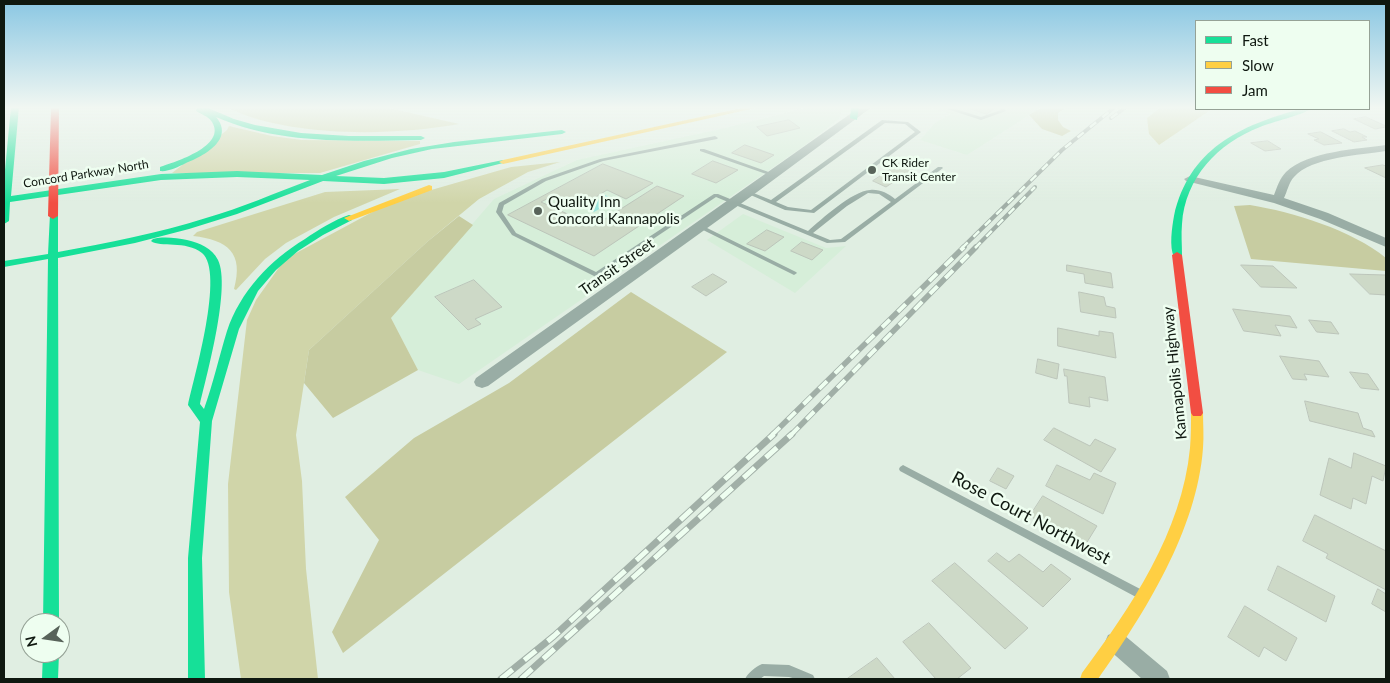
<!DOCTYPE html>
<html>
<head>
<meta charset="utf-8">
<style>
  body { margin:0 }
  #map { position:relative; width:1390px; height:683px; overflow:hidden; background:#e0eee2; font-family:Lato,sans-serif }
  canvas { display:block }
  .frame { position:absolute; inset:0; border:5px solid #0f1810; pointer-events:none }
  .legend { position:absolute; left:1195px; top:20px; width:175px; height:90px; box-sizing:border-box; background:#eefef0; border:1px solid #95a296; margin:0; padding:6px 9px; list-style:none; font-size:15px; color:#0f1810 }
  .legend li { display:flex; align-items:center; gap:10px; height:25px }
  .legend b { width:25px; border:1px solid #95a296 }
  .north { position:absolute; left:20px; top:613px; width:50px; height:50px; box-sizing:border-box; background:#eefef0; border:1px solid #95a296; border-radius:50%; rotate:256deg; font-size:14px; font-weight:700; line-height:20px; text-align:center; color:#0f1810 }
  .north::after { content:''; display:block; margin:auto; width:18px; height:22px; background:#58635a; clip-path:polygon(50% 0,100% 100%,50% 72%,0 100%) }
</style>
</head>
<body>
<div id="map">
<canvas width="1390" height="683"></canvas>
<div class="frame"></div>
<ul class="legend">
<li><b style="height:6px;background:#16e098"></b>Fast</li>
<li><b style="height:6px;background:#ffcf43"></b>Slow</li>
<li><b style="height:6px;background:#f24e42"></b>Jam</li>
</ul>
<div class="north">N</div>
</div>
<script>
const ctx = document.querySelector('canvas').getContext('2d');
ctx.lineJoin = 'round';
function fillPath(path, color) { ctx.fillStyle = color; ctx.fill(path, 'evenodd'); }
function trace(path, color, width, dash) { ctx.strokeStyle = color; ctx.lineWidth = width; ctx.lineCap = dash ? 'butt' : 'round'; ctx.setLineDash(dash || []); ctx.stroke(path); }
function label(font, color, halo, rows, align = 'center') {
  ctx.font = font + ' Lato,sans-serif'; ctx.lineWidth = 5; ctx.setLineDash([]); ctx.textBaseline = 'middle'; ctx.strokeStyle = halo; ctx.fillStyle = color; for (const [text, x, y, turn = 0] of rows) {
    ctx.save(); ctx.translate(x, y); ctx.rotate((+turn || 0) * Math.PI / 180); ctx.textAlign = isNaN(turn) ? turn : align; if (halo) ctx.strokeText(text, 0, 0); ctx.fillText(text, 0, 0); ctx.restore();
  }
}
fillPath(new Path2D(`
  M808 107H843L839 119 804 146 459 384 418 370 391 318 494 199 577 160 725 128Z
  M929 107H1042L967 155 920 140 935 123 950 114Z
  M743 214 826 248 846 246 795 293 707 240Z`), '#d6eed9');
fillPath(new Path2D(`
  M226 107H385L459 124C393 136 288 138 226 107Z
  M1161 107H1196V109H1212L1159 145 1149 134 1147 118Z
  M229 126 272 136 302 140 420 141V144L320 173H172L227 130Z
  M560 162 528 172 479 199 427 242 309 350 296 435 302 481 306 569 318 679H241L229 592 228 484 247 320 256 300 285 259 393 201 511 167Z
  M400 189 334 217 286 243 265 259 236 290 234 289C244 253 228 240 193 236L197 232 325 192Z`), '#d0d5a9');
fillPath(new Path2D(`
  M1042 107H1067L1058 113V120L1063 127 1071 131 1062 136 1042 129 1029 115Z
  M1250 205C1293 212 1352 230 1386 258V271L1251 259 1234 206Z
  M459 216 473 225 391 318 418 370 333 418 304 383 309 350 427 242Z
  M631 292 727 352 343 653 332 632 379 540 345 497 414 438 509 383Z`), '#c7cca1');
fillPath(new Path2D(`
  M605 195 615 200 594 212 584 208Z`), '#9de4dc');
const building = new Path2D(`
  M965 107H996L987 114Z
  M1366 117 1386 126V127L1375 129 1354 119Z
  M789 120 800 128 767 136 757 127Z
  M1344 129 1350 132 1355 131 1367 137H1362L1367 140 1354 142 1332 131Z
  M1321 132 1342 143 1324 145 1314 140 1319 139 1308 134Z
  M1268 141 1281 149 1265 151 1251 143Z
  M745 145 774 155 761 163 732 153Z
  M713 161 738 170 716 183 692 174Z
  M900 163 914 168 886 187 873 181Z
  M603 164 653 183 626 199 607 190 581 206 554 195 541 202 594 226 657 186 684 196 594 256 508 215Z
  M1383 165 1386 166V178L1365 168Z
  M767 230 784 237 765 251 747 244Z
  M802 242 823 250 812 260 791 251Z
  M1067 265 1111 273 1113 288 1085 283 1084 274 1067 271Z
  M1241 265 1273 266 1297 288 1261 287Z
  M713 274 727 282 706 296 692 287Z
  M1350 274 1386 275V295L1370 294Z
  M474 280 502 307 475 319 481 324 468 330 435 297Z
  M1079 292 1104 297 1106 306 1115 308 1116 318 1081 312Z
  M1233 309 1290 316 1297 328 1275 325 1281 336 1244 331Z
  M1309 320 1331 322 1339 334 1317 332Z
  M1058 328 1099 336V331L1113 333 1116 358 1058 346Z
  M1280 356 1319 361 1329 377 1304 374 1307 380 1293 379Z
  M1038 359 1059 364 1057 379 1036 373Z
  M1064 369 1105 377 1108 401 1089 397 1090 407 1069 403 1067 376H1065Z
  M1350 372 1368 374 1379 390 1361 388Z
  M1305 401 1358 413 1363 428 1372 431 1375 437 1310 421Z
  M1054 428 1090 446 1095 439 1116 449 1101 472 1044 440Z
  M1354 453 1386 466 1383 481 1372 476 1366 504 1353 498 1351 509 1320 495 1329 458 1351 468Z
  M1057 465 1090 480 1094 473 1116 483 1103 514 1046 486Z
  M998 468 1014 476 1006 489 990 481Z
  M1043 496 1097 526 1084 547 1030 516Z
  M1315 515 1386 551V590L1326 558 1328 554 1303 541Z
  M997 553 1009 562 1019 554 1043 572 1051 564 1071 579 1043 607 988 561Z
  M955 563 1028 628 1005 649 932 581Z
  M1278 566 1335 596 1326 622 1268 590Z
  M1378 589 1386 594V612L1372 604Z
  M1245 606 1297 638 1286 661 1264 647 1259 657 1228 637Z
  M929 623 971 668 957 679H936L903 642Z
  M877 658 895 679H847Z`);
fillPath(building, '#cdd9c7');
trace(building, '#bcc5ba', 1);
fillPath(new Path2D(`
  M941 107H949L981 117 1001 110 998 107H1003L1006 111 981 120Z
  M882 120 908 122 921 132 814 213 785 210 746 193 749 191 751 192 771 200ZM885 123 905 124 915 132 811 210 788 207 776 202Z
  M715 136 718 138 717 139 603 161 546 181 504 205 502 212 516 233 596 272 714 194H718L808 231C822 219 852 191 870 190 879 189 888 193 895 199L938 167H942L943 168 845 242 827 243 716 197 596 277 512 235 496 212 499 203 542 179 600 159ZM868 193 879 194 891 202 841 239 830 240 813 233 847 206Z
  M700 149H704L777 175 774 177 772 176 700 151Z
  M701 225 796 272 797 273 794 275 792 274 699 228V226Z
  M903 465 1144 591 1145 594 1144 597 1140 599 1136 597 900 471 899 469 900 467Z
  M762 664 789 665 813 675 815 679H796L789 677 764 676 760 679H745C748 673 755 667 762 664Z`), '#99ada5');
fillPath(new Path2D(`
  M860 107H872L753 195 488 386 482 388 476 386 474 382 476 378Z
  M1386 145V151C1361 155 1311 157 1294 177 1289 182 1287 192 1284 198L1328 213 1386 238V247L1320 219 1274 203 1186 181 1184 179 1190 176 1274 195C1277 187 1280 178 1286 172 1308 151 1358 149 1386 145Z
  M1116 632 1124 635 1167 671 1170 679H1142L1108 649 1105 642 1108 635Z`), '#99ada5');
fillPath(new Path2D(`
  M11 107H19L11 196 161 174 237 171 322 175 364 161 411 149 454 142 562 130 566 132 562 134 432 149 392 158 336 176 384 178 444 172 503 160 507 162 444 178 384 184 323 181 237 214 189 229 135 243 58 258 59 623H43L48 259 4 267V261L48 254 50 214H56L58 216V252C108 243 158 233 206 218 241 208 275 193 310 180L237 177 161 180 10 202 9 221 4 224V180Z
  M197 107H206L234 119 255 125 301 133 349 136H421L425 138 421 140C354 141 279 145 216 117 235 139 204 156 186 163 178 167 168 172 160 171V167C175 162 227 146 212 122 209 117 201 114 196 111Z
  M851 107H859L857 120 850 118Z
  M1300 109H1311C1302 115 1272 122 1260 127 1218 143 1185 178 1182 224 1181 234 1182 245 1182 255L1177 258 1174 257C1169 247 1172 227 1174 216 1189 149 1239 126 1300 109Z
  M349 215 352 216V220L323 235 298 251 276 270 258 291 239 329 212 421 202 558 205 679H188V558L200 422 188 405C194 377 225 272 202 253 186 240 160 248 151 241L153 239C164 236 176 238 187 240 200 243 212 248 218 260 231 287 207 374 200 404L204 409C213 384 219 357 227 331 240 292 270 260 305 239 318 230 334 220 349 215Z
  M43 653H59L58 679H42Z`), '#16e098');
fillPath(new Path2D(`
  M746 107H760L503 164 499 162 503 160Z
  M429 185 432 186V190L352 220 349 221 344 218Z
  M1197 408 1201 410 1203 413C1203 424 1204 436 1203 448 1197 530 1145 613 1098 679H1080L1082 673C1131 607 1182 532 1190 448 1191 436 1191 424 1191 413L1193 410Z`), '#ffcf43');
fillPath(new Path2D(`
  M51 107H59L58 216 53 219 48 216Z
  M1177 252 1182 255 1203 413 1201 416H1193L1191 413 1172 255Z`), '#f24e42');
const railFar2 = new Path2D(`
  M1111 118 1126 107
  M962 248 1062 150 1115 107
  M975 248 1035 187`);
const railFar1 = new Path2D(`
  M772 435 964 247
  M791 435 976 247`);
const rail = new Path2D(`
  M501 679 554 636 774 434
  M521 679 792 434`);
trace(railFar2, '#a1afa7', 4);
trace(railFar1, '#a1afa7', 5.5);
trace(rail, '#a1afa7', 7);
trace(railFar2, '#eefef0', 2.5, [8]);
trace(railFar1, '#eefef0', 4, [11]);
trace(rail, '#eefef0', 5, [15]);
const sky = ctx.createLinearGradient(0, 0, 0, 203);
sky.addColorStop(0, '#8ac7e3');
sky.addColorStop(0.53, '#f1f7f2');
sky.addColorStop(1, '#f1f7f200');
ctx.fillStyle = sky;
ctx.fillRect(0, 0, 1390, 203);
for (const [x, y, r, color] of [
  [872,170,5,"#58635a"],
  [538,211,5,"#58635a"]
]) { const dot = new Path2D(); dot.arc(x, y, r, 0, 2 * Math.PI); ctx.fillStyle = color; ctx.fill(dot); trace(dot, '#eefef0', 2); }
label('12px', '#0f1810', '#eefef0', [
  ["CK Rider",882,163],
  ["Transit Center",882,177]
], 'left');
label('12px', '#0f1810', '#eefef0', [
  ["Concord Parkway North",86,174,-9]
]);
label('15px', '#0f1810', '#eefef0', [
  ["Quality Inn",548,202],
  ["Concord Kannapolis",548,219]
], 'left');
label('15px', '#0f1810', '#eefef0', [
  ["Transit Street",617,267,-35],
  ["Kannapolis Highway",1175,373,-96]
]);
label('18px', '#0f1810', '#eefef0', [
  ["Rose Court Northwest",1031,518,28]
]);
</script>
</body>
</html>
